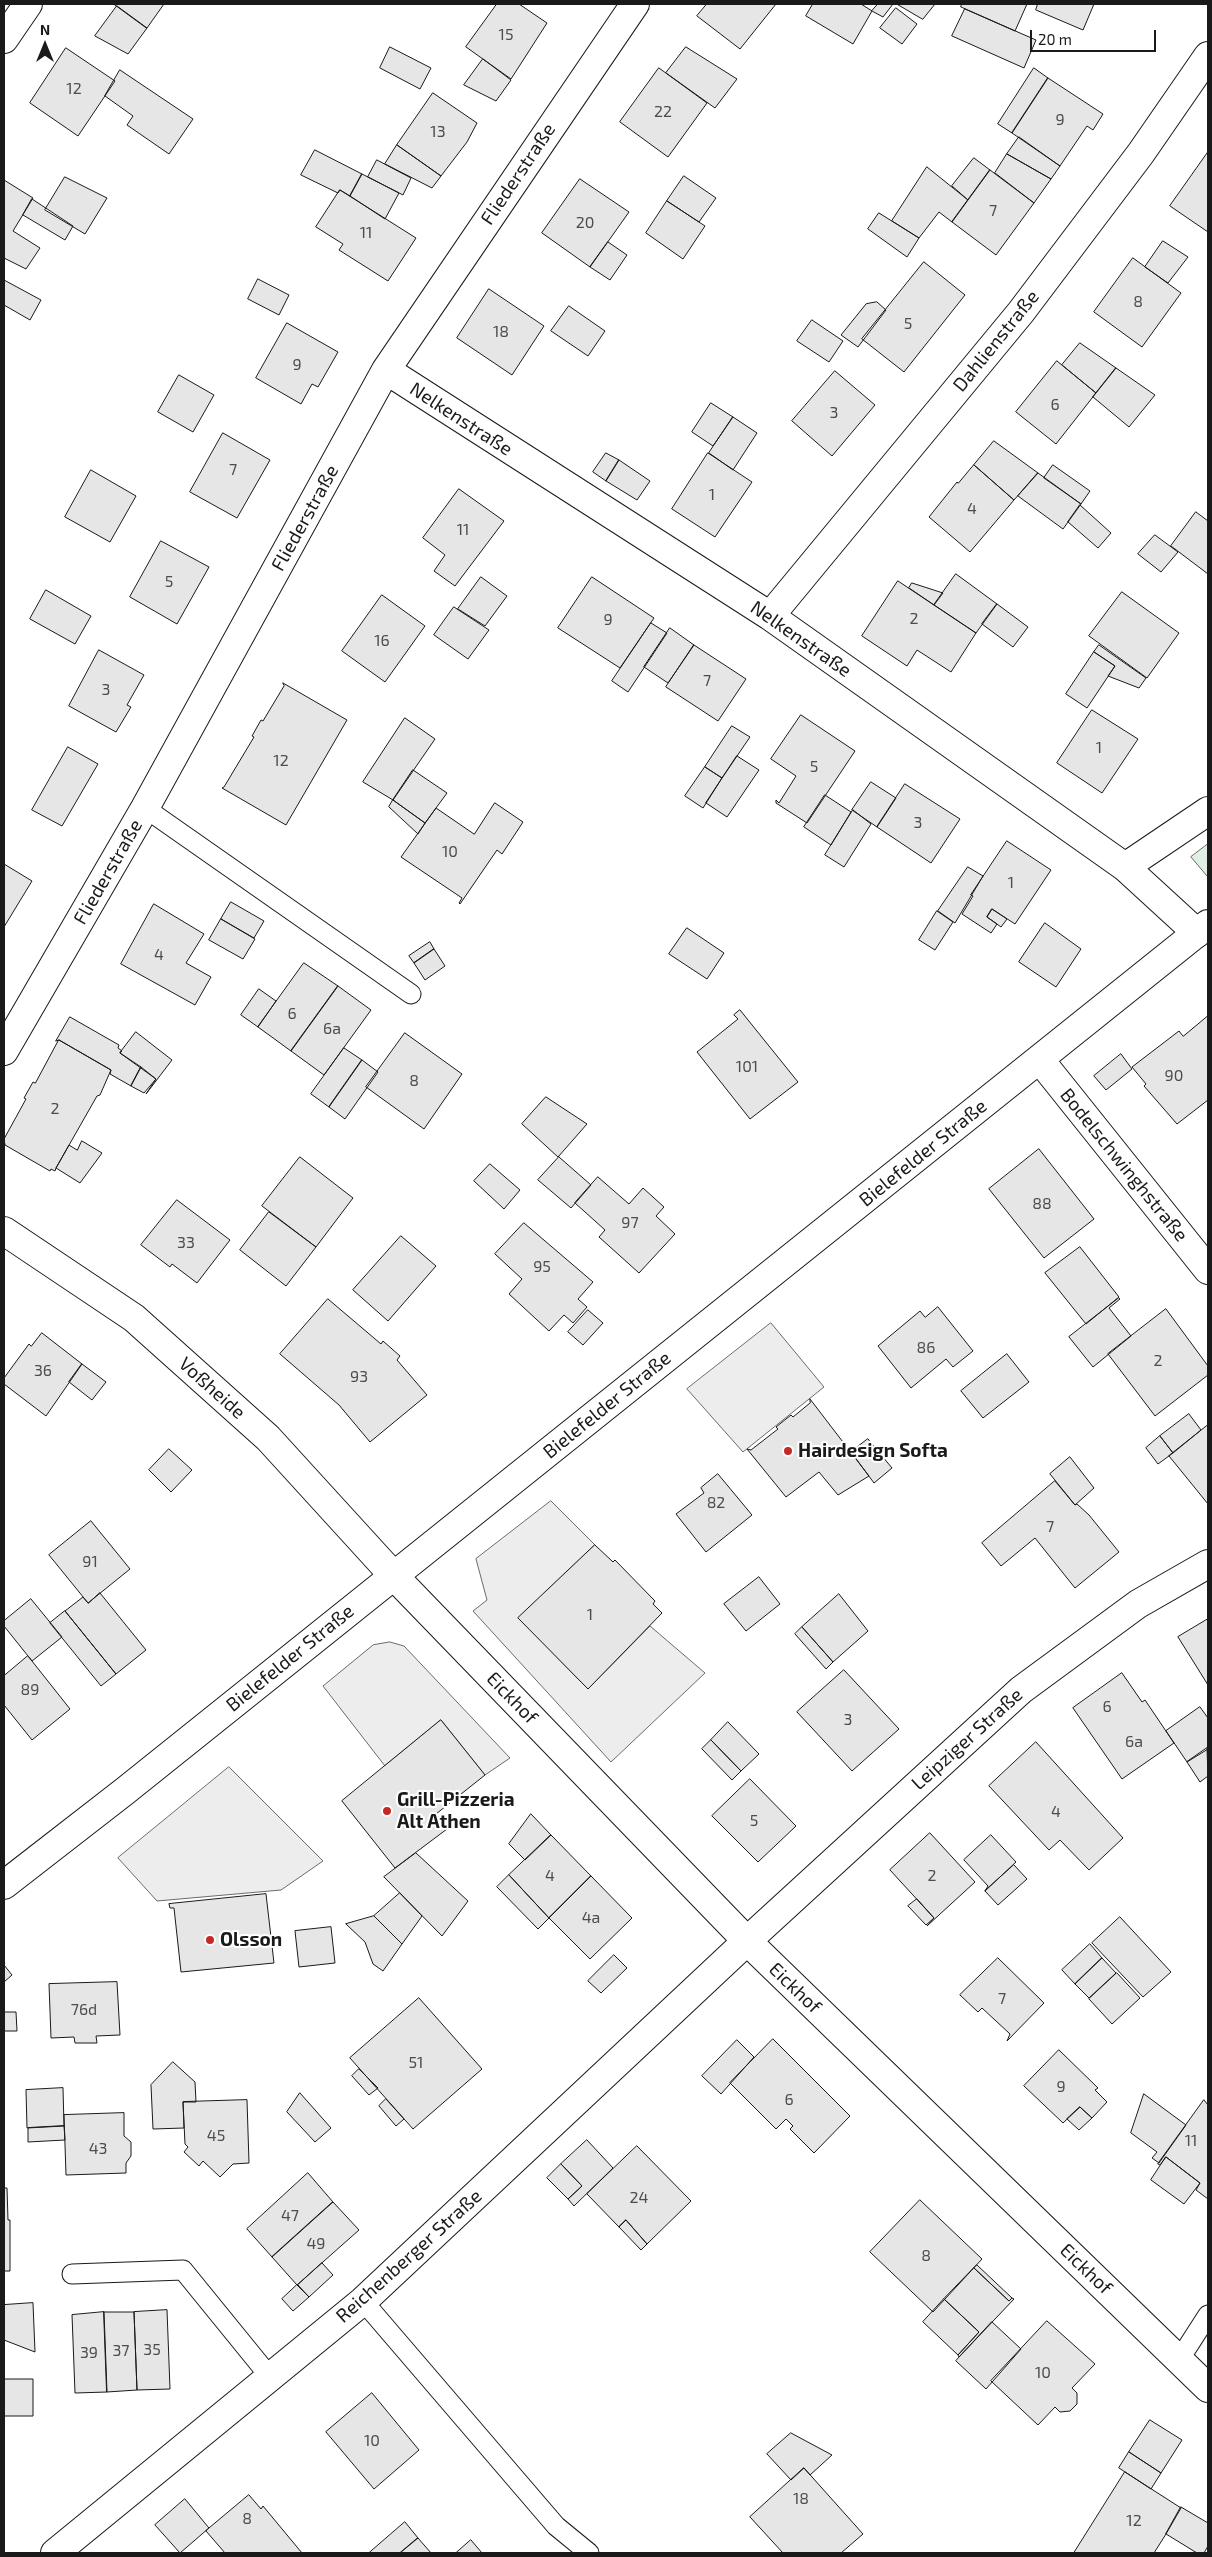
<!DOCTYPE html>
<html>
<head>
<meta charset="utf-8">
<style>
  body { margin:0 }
  #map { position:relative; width:1212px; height:2557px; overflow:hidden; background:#fff; font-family:"Exo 2",sans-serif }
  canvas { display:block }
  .frame { position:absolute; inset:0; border:5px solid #1a1a1a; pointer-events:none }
  .north { position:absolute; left:20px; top:20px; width:50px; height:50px; -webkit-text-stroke:4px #fff; paint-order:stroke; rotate:0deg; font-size:14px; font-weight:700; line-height:20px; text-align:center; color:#1a1a1a }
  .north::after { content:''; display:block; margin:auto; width:18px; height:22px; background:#1a1a1a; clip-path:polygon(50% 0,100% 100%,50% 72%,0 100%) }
  .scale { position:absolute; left:1030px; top:30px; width:126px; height:22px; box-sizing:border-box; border:2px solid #1a1a1a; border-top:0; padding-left:6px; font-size:15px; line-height:18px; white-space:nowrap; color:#1a1a1a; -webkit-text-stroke:4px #fff; paint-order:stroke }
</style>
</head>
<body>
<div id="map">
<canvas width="1212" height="2557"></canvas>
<div class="frame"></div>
<div class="north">N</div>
<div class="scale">20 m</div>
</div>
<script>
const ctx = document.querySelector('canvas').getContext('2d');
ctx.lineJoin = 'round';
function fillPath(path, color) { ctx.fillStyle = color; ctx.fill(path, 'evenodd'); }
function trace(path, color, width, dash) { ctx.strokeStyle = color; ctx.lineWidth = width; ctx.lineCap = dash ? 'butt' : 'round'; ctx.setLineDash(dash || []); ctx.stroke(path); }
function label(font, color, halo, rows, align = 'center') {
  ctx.font = font + ' "Exo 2",sans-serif'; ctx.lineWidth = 4; ctx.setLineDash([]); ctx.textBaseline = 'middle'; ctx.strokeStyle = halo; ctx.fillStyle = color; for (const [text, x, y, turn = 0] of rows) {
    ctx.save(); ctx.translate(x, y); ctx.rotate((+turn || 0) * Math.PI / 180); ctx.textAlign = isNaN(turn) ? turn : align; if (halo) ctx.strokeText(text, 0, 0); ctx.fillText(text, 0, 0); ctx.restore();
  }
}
const green = new Path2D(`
  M1208 844V875L1207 876 1191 857Z`);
fillPath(green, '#e0efe3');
trace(green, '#6a6a6a', 1);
const parking = new Path2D(`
  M771 1323 824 1387 743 1452 687 1389Z
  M551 1501 595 1545 519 1618 588 1689 650 1626 705 1673 611 1762 473 1611 487 1600 476 1559Z
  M390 1642 404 1646 510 1758 485 1775 441 1720 385 1766 323 1686 373 1645Z
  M229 1767 323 1861 281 1890 157 1901 118 1858Z`);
fillPath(parking, '#ededed');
trace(parking, '#6a6a6a', 1);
const building = new Path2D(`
  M114 4H164L147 28Z
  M497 4H519L547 23 511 79 466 47Z
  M707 4H776L740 49 697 16Z
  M813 4H861L872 11 853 44 806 16Z
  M878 4H893L883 17 872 11Z
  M897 4H935L923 19Z
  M962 4H1027L1015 31 961 7Z
  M1038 4H1094L1083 30 1036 10Z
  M117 6 147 28 128 54 95 36Z
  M896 8 917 24 902 44 880 28Z
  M965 9 1036 40 1024 68 952 36Z
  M390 47 431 68 420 89 380 68Z
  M686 47 737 79 715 108 666 73Z
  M66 48 115 81 78 136 30 103Z
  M483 59 511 80 496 101 464 85Z
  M659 68 707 103 668 157 620 122Z
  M1034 68 1048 78 1012 133 998 124Z
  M120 70 193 119 169 154 127 125 133 116 105 96Z
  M1048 78 1103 114 1093 130 1087 126 1060 166 1012 133Z
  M433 93 477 123 467 142 441 176 397 145Z
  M1019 137 1060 166 1051 179 1007 154Z
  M397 145 441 176 432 188 385 164Z
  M315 150 362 174 350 196 340 190 338 193 301 175Z
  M1208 152V232L1170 206Z
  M1007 154 1051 179 1034 203 995 173Z
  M974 158 990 170 968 200 952 186Z
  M377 160 411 178 403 195 368 177Z
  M927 167 968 200 952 222 939 212 919 238 892 221Z
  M990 170 1034 203 996 255 952 222Z
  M362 174 399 193 385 219 350 196Z
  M684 176 716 198 699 222 667 201Z
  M65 177 107 198 85 234 45 210Z
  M580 179 629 212 590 267 542 233Z
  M4 180 33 198 13 231 40 248 26 269 4 258Z
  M340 190 416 238 388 281 339 250 343 244 316 227Z
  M32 199 73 226 65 240 23 215Z
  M667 201 705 226 683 259 646 233Z
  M879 213 919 238 907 257 868 229Z
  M1163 241 1188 257 1168 283 1145 267Z
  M608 242 627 255 610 280 590 267Z
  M1133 258 1181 293 1142 347 1094 312Z
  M924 262 965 295 904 372 862 339Z
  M258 279 289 295 279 315 248 299Z
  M4 280 41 300 30 320 4 305Z
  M489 289 544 326 512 375 457 338Z
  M877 302 886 310 858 347 841 335 866 304Z
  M569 306 605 331 588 356 551 331Z
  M812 320 843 341 829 362 797 341Z
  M287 323 338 352 318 387 312 384 301 404 256 378Z
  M1080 343 1116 368 1096 393 1062 365Z
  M1057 361 1096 393 1056 444 1016 412Z
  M1116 368 1155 395 1129 427 1093 397Z
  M835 371 875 405 832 456 792 421Z
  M179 375 214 395 193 432 158 412Z
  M711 403 733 417 713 446 692 432Z
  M733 417 757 433 733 470 709 453Z
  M223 433 270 460 237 518 190 492Z
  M994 441 1038 473 1014 500 974 465Z
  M606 453 619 460 606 481 593 472Z
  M708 453 752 482 715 537 672 509Z
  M619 460 650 481 637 500 606 481Z
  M974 465 1014 500 970 552 929 517 957 482 958 483Z
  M1053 465 1090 491 1081 504 1044 478Z
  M91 470 136 496 110 542 65 517Z
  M1038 473 1081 504 1063 529 1018 496Z
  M459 489 504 521 455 586 434 571 445 555 423 538Z
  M1080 505 1111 533 1098 548 1068 522Z
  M1196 512 1208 521V574L1171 546Z
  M1155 535 1178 552 1161 572 1138 554Z
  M161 541 209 567 177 624 130 597Z
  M956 574 997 604 976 633 934 605Z
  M481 577 507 596 485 626 458 609Z
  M592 577 654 618 620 668 558 628Z
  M898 581 976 633 951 672 917 650 907 666 862 636Z
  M912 583 943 593 934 605 909 588Z
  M46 590 91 616 75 644 30 619Z
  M1122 592 1179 633 1147 678 1089 636Z
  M382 595 425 626 385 682 342 651Z
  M997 604 1028 627 1013 647 982 624Z
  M454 607 489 630 468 659 434 635Z
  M651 623 667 633 628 692 612 681Z
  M670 628 694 645 668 683 644 667Z
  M694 645 746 679 718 721 666 687Z
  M1099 645 1146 678 1139 688 1108 676 1115 666 1094 652Z
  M99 650 144 675 127 705 131 707 116 732 69 706Z
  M1094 652 1115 666 1087 708 1066 694Z
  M283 683 347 720 286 825 222 788 224 787 254 737 252 736 261 720 263 721 284 686Z
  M1092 710 1138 739 1102 793 1057 763Z
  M801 715 855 751 807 823 776 803V800L779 803 796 776 771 759Z
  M405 718 435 739 393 800 363 782Z
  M732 726 750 737 722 778 705 767Z
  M68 747 98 764 62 826 32 810Z
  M737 756 759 770 727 817 706 803Z
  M705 767 722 778 703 808 685 796Z
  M413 770 447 793 425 823 393 800Z
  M871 782 896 798 877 827 852 810Z
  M905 784 960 819 931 863 877 827Z
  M825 795 851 812 831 845 804 827Z
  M393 800 425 823 418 834 389 807Z
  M495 803 523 822 502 854 497 850 460 904 459 903 462 898 401 857 436 808 474 834Z
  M853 810 871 824 844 867 825 855Z
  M1007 841 1051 870 1015 924 992 909 987 917 997 924 991 933 962 914 973 896 971 895Z
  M4 864 32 881 4 927Z
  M968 867 983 876 955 923 938 911Z
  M231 902 264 921 254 938 221 919Z
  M154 904 204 934 186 963 211 977 195 1005 121 964Z
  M992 909 1007 919 1001 927 987 917Z
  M937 911 953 922 935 950 919 940Z
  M221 919 255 939 243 959 209 940Z
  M1045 923 1081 949 1056 987 1019 962Z
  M687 928 724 953 707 979 669 954Z
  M430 942 434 949 414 963 409 956Z
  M434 949 445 966 425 980 414 963Z
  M304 963 338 986 291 1051 258 1027Z
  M338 986 371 1010 324 1075 291 1051Z
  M259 989 276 1001 258 1027 241 1015Z
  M740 1010 798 1082 750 1119 697 1052 738 1019 734 1015Z
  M1208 1016V1100L1177 1124 1144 1086 1146 1084 1132 1067 1179 1031 1183 1036Z
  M70 1017 119 1045 118 1048 122 1051 120 1053 141 1067 131 1086 110 1074 111 1070 59 1040 56 1041Z
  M136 1032 172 1060 146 1094 156 1079 120 1053Z
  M405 1033 462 1074 424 1129 366 1087Z
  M59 1040 111 1070 100 1095 97 1096 56 1168 55 1171 51 1169 50 1171 5 1145 4 1139 26 1099 24 1098 33 1082 35 1083Z
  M344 1048 362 1060 329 1107 311 1094Z
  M1121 1054 1132 1069 1106 1090 1094 1076Z
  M362 1060 378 1072 345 1119 329 1107Z
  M141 1067 156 1079 144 1093 131 1086Z
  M546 1097 587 1124 558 1157 522 1124Z
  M82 1141 102 1153 80 1183 56 1168 69 1145 77 1150Z
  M1039 1149 1094 1219 1044 1258 989 1189Z
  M300 1157 353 1198 316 1247 262 1206Z
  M559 1157 591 1185 571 1208 538 1180Z
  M490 1164 520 1190 504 1209 474 1181Z
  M598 1177 629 1204 643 1188 664 1207 656 1216 675 1234 639 1273 599 1237 605 1230 575 1203Z
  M177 1200 230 1240 197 1283 172 1264 170 1267 141 1245Z
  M269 1212 316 1247 286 1286 240 1250Z
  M524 1223 593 1282 578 1299 587 1307 573 1323 564 1315 549 1331 509 1294 522 1279 495 1254Z
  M401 1236 436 1266 388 1321 353 1290Z
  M1080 1247 1119 1297 1086 1324 1045 1273Z
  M1119 1298 1120 1299 1109 1308 1131 1336 1093 1367 1069 1337Z
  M328 1299 381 1344 383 1341 400 1356 397 1360 427 1395 370 1442 339 1405 280 1354Z
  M938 1307 973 1351 953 1367 946 1359 911 1388 878 1346 920 1311 925 1317Z
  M1166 1309 1208 1366V1375L1155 1416 1108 1354Z
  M588 1310 603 1323 583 1345 568 1332Z
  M42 1333 82 1364 46 1416 4 1384V1378L29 1344 31 1346Z
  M1007 1354 1029 1382 983 1418 961 1391Z
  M82 1364 106 1382 92 1400 69 1382Z
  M810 1399 869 1476 838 1495 819 1472 786 1497 747 1449 751 1450 778 1429 776 1427 791 1415 793 1417 810 1403Z
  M1189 1414 1201 1430 1173 1453 1160 1436Z
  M1208 1425V1504L1169 1456Z
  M1160 1436 1173 1453 1158 1464 1146 1448Z
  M868 1439 892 1468 874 1483 851 1452Z
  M169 1449 192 1470 171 1492 149 1470Z
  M1070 1457 1094 1488 1075 1505 1050 1474Z
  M718 1474 752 1515 706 1552 676 1514 704 1493 701 1488Z
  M1055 1481 1075 1505 1077 1504 1089 1515 1119 1552 1075 1588 1035 1538 1001 1566 982 1543Z
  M91 1521 130 1569 88 1603 49 1555Z
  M595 1545 613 1562 615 1560 655 1601 653 1604 662 1613 588 1689 518 1618Z
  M759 1577 780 1604 746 1631 724 1604Z
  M100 1593 146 1650 116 1674 65 1611 83 1597 88 1603Z
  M839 1594 868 1631 833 1662 802 1627Z
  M31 1599 62 1637 32 1661 4 1626V1621Z
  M65 1611 116 1674 101 1686 50 1623Z
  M1208 1619V1685L1178 1637Z
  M802 1627 833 1662 826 1669 795 1634Z
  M28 1656 70 1709 32 1740 4 1705V1676Z
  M844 1670 899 1729 852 1771 797 1712Z
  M1122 1673 1142 1702 1145 1700 1174 1743 1122 1779 1073 1708Z
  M1200 1707 1208 1718V1749L1187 1762 1166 1731Z
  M441 1720 485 1775 436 1814 447 1829 395 1868 342 1801Z
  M728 1722 759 1754 741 1771 711 1740Z
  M711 1740 741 1771 732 1780 702 1749Z
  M1036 1742 1123 1838 1089 1870 1060 1840 1049 1850 989 1786Z
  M1207 1748 1208 1776 1200 1782 1187 1762Z
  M750 1779 796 1826 758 1862 712 1816Z
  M531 1814 551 1835 525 1860 509 1844Z
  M930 1833 975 1882 927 1926 934 1918 890 1870Z
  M551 1835 591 1876 549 1918 509 1875Z
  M991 1835 1016 1862 985 1891 988 1886 964 1860Z
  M416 1853 468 1901 442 1936 384 1877Z
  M1014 1865 1027 1879 998 1905 985 1891Z
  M509 1875 549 1918 538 1929 497 1887Z
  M591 1876 632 1918 590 1959 549 1918Z
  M400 1893 422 1916 402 1944 374 1916Z
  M266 1894 274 1963 181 1972 174 1908H170L169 1904Z
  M917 1899 934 1918 926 1925 908 1906Z
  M374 1916 402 1944 383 1971 373 1964 365 1942 346 1924Z
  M1120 1917 1171 1972 1143 1997 1092 1943Z
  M331 1927 335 1963 299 1967 295 1931Z
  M1090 1944 1102 1958 1075 1984 1062 1970Z
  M614 1955 627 1968 601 1993 588 1981Z
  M998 1958 1044 2003 1007 2041 1010 2034 982 2008 978 2012 960 1995Z
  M1102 1958 1116 1973 1089 1998 1075 1984Z
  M4 1965 12 1975 4 1982Z
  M1117 1973 1140 1998 1112 2024 1089 1999Z
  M117 1982 120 2035 96 2036 97 2043H75L74 2037 51 2038 49 1984Z
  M419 1998 482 2069 413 2129 350 2058Z
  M4 2012H16L17 2031H4Z
  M773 2039 850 2116 814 2153 790 2129 793 2126 786 2119 776 2129 730 2083Z
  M737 2040 754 2057 721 2094 702 2076Z
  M1059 2050 1098 2088 1095 2090 1107 2102 1092 2118 1080 2107 1063 2123 1024 2086Z
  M173 2062 195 2082 196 2102H183L184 2128 153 2129 151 2085Z
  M359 2069 378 2088 369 2095 352 2076Z
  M63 2088 64 2126 27 2128 26 2090Z
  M300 2093 331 2128 315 2142 287 2112Z
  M1144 2094 1186 2125 1159 2163 1152 2158 1157 2152 1131 2133Z
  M386 2099 404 2119 396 2126 379 2106Z
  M247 2100 249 2163 233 2164 220 2177 203 2161 199 2166 184 2152 188 2147 185 2144 183 2102Z
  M1204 2100 1208 2105V2199L1196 2190 1200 2183 1166 2157 1160 2165 1158 2164Z
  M1080 2107 1092 2118 1079 2130 1067 2119Z
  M124 2113V2136L131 2142V2156L126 2163V2173L66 2175 64 2115Z
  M64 2126 65 2140 28 2142V2128Z
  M587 2140 613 2168 574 2206 568 2199 582 2186 561 2164Z
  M637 2146 691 2201 647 2244 626 2220 619 2227 587 2194Z
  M1166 2157 1200 2183 1184 2204 1151 2180Z
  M561 2164 582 2186 568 2199 547 2178Z
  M308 2173 333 2202 272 2257 247 2229Z
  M4 2188H7L8 2220H10V2271H4Z
  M920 2200 982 2259 933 2312 870 2252Z
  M333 2202 359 2230 297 2285 272 2257Z
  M626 2220 647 2244 641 2250 619 2227Z
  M322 2263 333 2275 309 2297 298 2285Z
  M977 2265 1012 2298 1009 2301 974 2268Z
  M974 2268 1009 2301 1012 2298 1014 2299 959 2357 958 2355 979 2332 944 2299Z
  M297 2285 309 2297 293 2311 282 2299Z
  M944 2299 979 2332 958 2355 923 2322Z
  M33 2303 35 2352 4 2340V2305Z
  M167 2310 170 2389 137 2390 134 2312Z
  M104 2312 107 2392 75 2393 72 2315Z
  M104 2312H134L137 2390 107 2392Z
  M1047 2321 1095 2364 1072 2388 1077 2393V2404L1070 2411 1060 2412 1055 2407 1038 2425 991 2381Z
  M992 2322 1021 2349 986 2389 956 2361Z
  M4 2379H33V2416H4Z
  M372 2393 419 2450 374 2489 326 2432Z
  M1150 2420 1182 2440 1161 2473 1129 2452Z
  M791 2433 832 2455 810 2475 804 2468 791 2480 767 2454Z
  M1129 2452 1161 2473 1151 2489 1119 2468Z
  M804 2468 863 2534 841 2553H783L750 2517Z
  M1125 2472 1181 2508 1166 2534 1154 2553H1074Z
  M249 2495 261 2509 263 2506 302 2553H225L206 2531Z
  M185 2499 209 2528 180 2553 155 2525Z
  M1181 2507 1208 2523V2546L1204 2553H1197L1166 2534Z
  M405 2522 418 2538 400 2553H369Z
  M418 2538 431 2553H400Z
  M471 2540 482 2553H456Z`);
fillPath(building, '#e6e6e6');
trace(building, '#1a1a1a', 1);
const service = new Path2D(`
  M145 808 411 994
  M72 2274 183 2270 270 2377
  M363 2301 556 2526 589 2553
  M1179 2360 1208 2315`);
const minor = new Path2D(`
  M4 39 28 4
  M386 370 770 616 1125 867 1197 933
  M770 616 1021 312 1141 153 1208 56
  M1125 867 1208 811
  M4 1051 145 808 386 370 635 4
  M1040 1060 1208 1270
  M4 1231 134 1318 268 1438 393 1575 747 1941 1208 2388
  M55 2553 363 2301 747 1941 1021 1690 1138 1604 1208 1564`);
const secondary = new Path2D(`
  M4 1885 125 1791 1208 924`);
trace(service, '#1a1a1a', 21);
trace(minor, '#1a1a1a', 30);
trace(secondary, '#1a1a1a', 30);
trace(service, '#fff', 19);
trace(minor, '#fff', 28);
trace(secondary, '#fff', 28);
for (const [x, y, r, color] of [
  [788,1451,5,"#c62828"],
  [387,1811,5,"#c62828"],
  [210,1940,5,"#c62828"]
]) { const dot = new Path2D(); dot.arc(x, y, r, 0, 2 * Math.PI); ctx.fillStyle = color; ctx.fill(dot); trace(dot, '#fff', 2); }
label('16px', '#4d4d4d', null, [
  ["15",506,35],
  ["12",74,89],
  ["22",663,112],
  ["9",1060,120],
  ["13",438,132],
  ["7",993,211],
  ["20",585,223],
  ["11",366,233],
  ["8",1138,302],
  ["5",908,324],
  ["18",501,332],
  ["9",297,365],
  ["6",1055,405],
  ["3",834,413],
  ["7",233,470],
  ["1",712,495],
  ["4",972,509],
  ["11",463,530],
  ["5",169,582],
  ["2",914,619],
  ["9",608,620],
  ["16",382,641],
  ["7",707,681],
  ["3",106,690],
  ["1",1099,748],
  ["12",281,761],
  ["5",814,767],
  ["3",918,823],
  ["10",450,852],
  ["1",1011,883],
  ["4",159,955],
  ["6",292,1014],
  ["6a",332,1029],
  ["101",747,1067],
  ["90",1174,1076],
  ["8",414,1081],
  ["2",55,1109],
  ["88",1042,1204],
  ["97",630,1223],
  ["33",186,1243],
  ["95",542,1267],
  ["86",926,1348],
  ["2",1158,1361],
  ["36",43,1371],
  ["93",359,1377],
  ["82",716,1503],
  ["7",1050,1527],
  ["91",90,1562],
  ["1",590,1615],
  ["89",30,1690],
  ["6",1107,1707],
  ["3",848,1720],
  ["6a",1134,1742],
  ["4",1056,1812],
  ["5",754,1821],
  ["4",550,1876],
  ["2",932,1876],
  ["4a",591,1918],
  ["7",1002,1999],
  ["76d",84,2010],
  ["51",416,2063],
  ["9",1061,2087],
  ["6",789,2100],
  ["45",216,2136],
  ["11",1191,2141],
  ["43",98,2149],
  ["24",639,2198],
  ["47",290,2216],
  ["49",316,2244],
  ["8",926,2256],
  ["35",152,2350],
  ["37",121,2351],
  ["39",89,2353],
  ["10",1043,2373],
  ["10",372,2441],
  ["18",801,2499],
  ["8",247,2519],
  ["12",1134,2521]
]);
label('19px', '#1a1a1a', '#fff', [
  ["Fliederstraße",518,174,-56],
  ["Dahlienstraße",996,341,-51],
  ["Nelkenstraße",461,419,33],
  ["Fliederstraße",305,518,-61],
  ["Nelkenstraße",801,639,35],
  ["Fliederstraße",108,872,-60],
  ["Bielefelder Straße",923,1153,-39],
  ["Bodelschwinghstraße",1124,1165,51],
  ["Voßheide",212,1388,42],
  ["Bielefelder Straße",607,1405,-39],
  ["Bielefelder Straße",290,1658,-39],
  ["Eickhof",512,1698,46],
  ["Leipziger Straße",967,1739,-42],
  ["Eickhof",795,1988,44],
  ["Reichenberger Straße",409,2256,-42],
  ["Eickhof",1086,2269,44]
]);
label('bold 19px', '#1a1a1a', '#fff', [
  ["Hairdesign Softa",798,1451],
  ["Grill-Pizzeria",397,1800],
  ["Alt Athen",397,1822],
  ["Olsson",220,1940]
], 'left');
</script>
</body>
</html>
